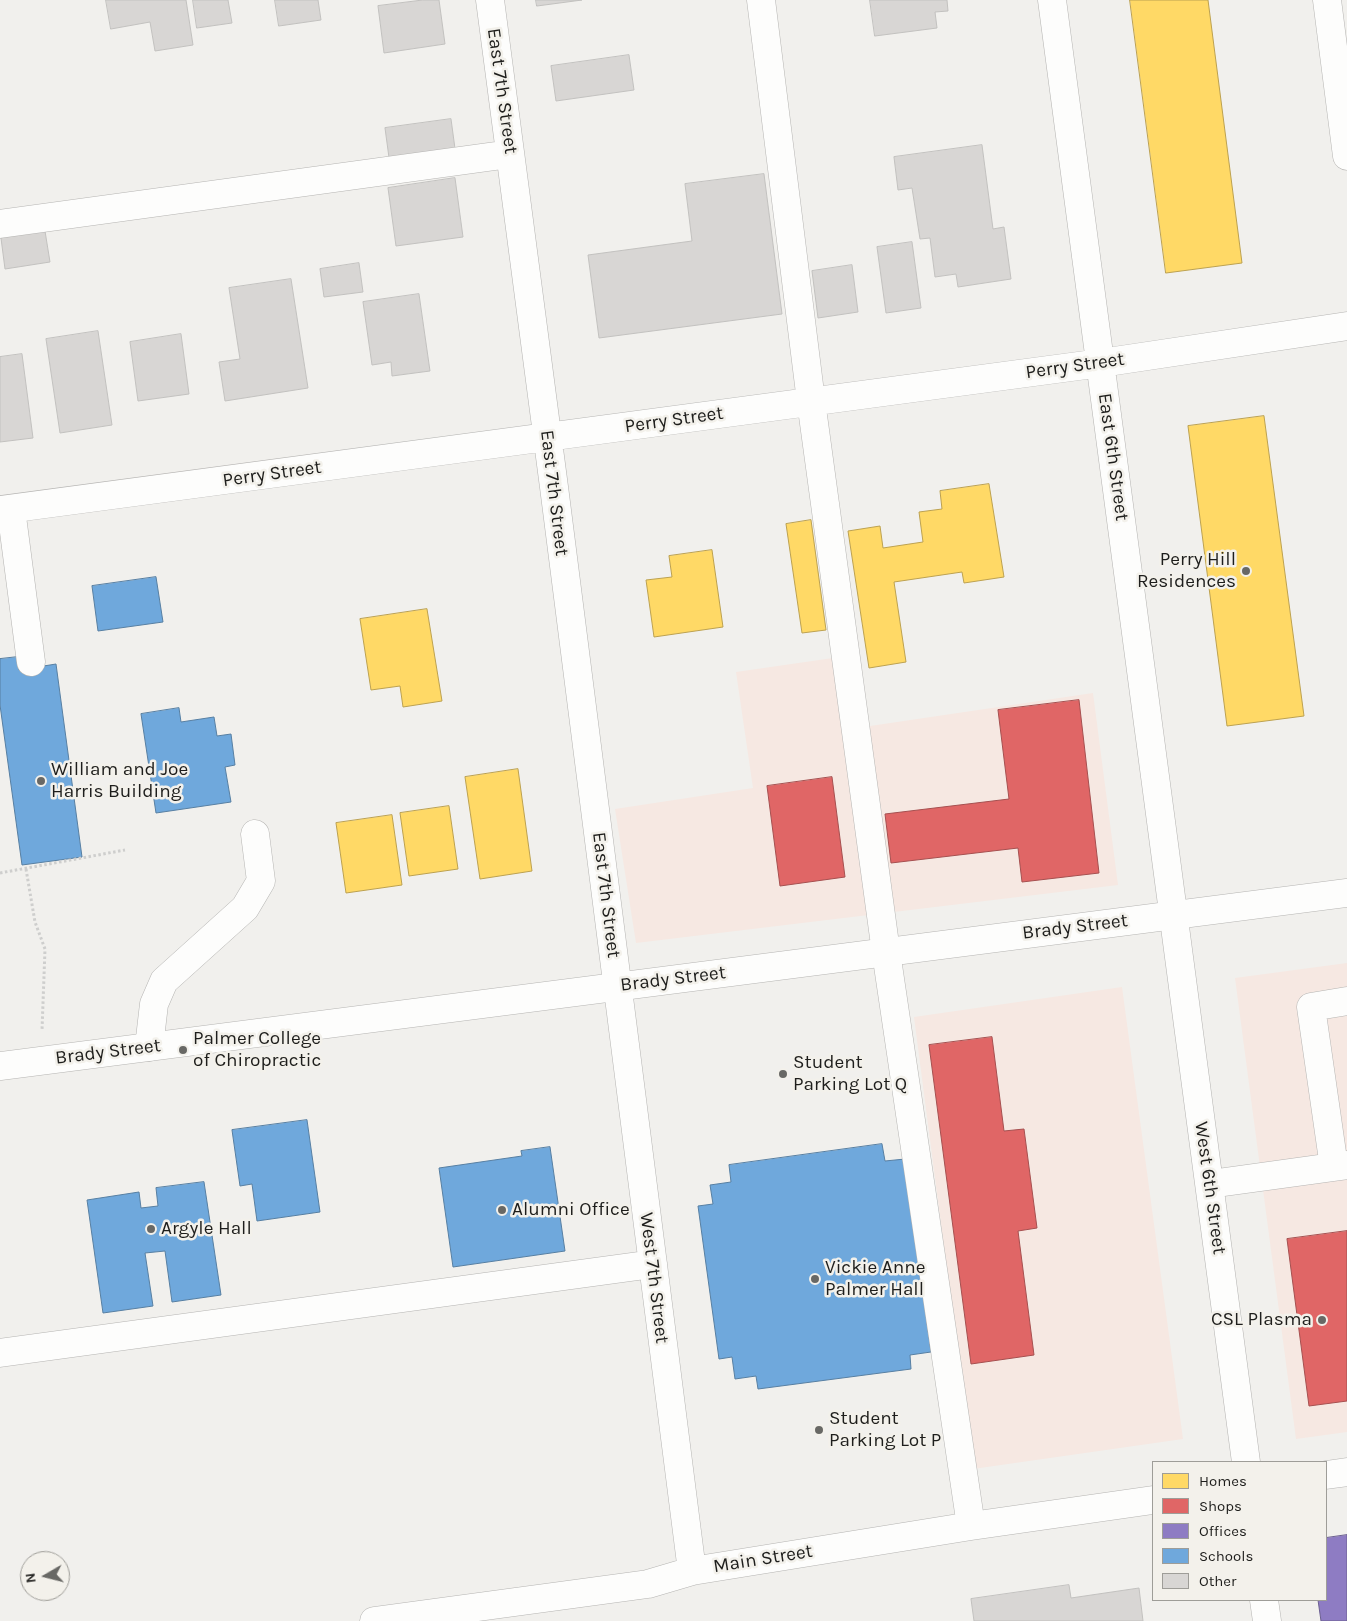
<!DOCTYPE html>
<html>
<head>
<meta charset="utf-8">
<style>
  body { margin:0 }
  #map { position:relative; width:1347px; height:1621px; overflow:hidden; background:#f1f0ed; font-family:Karla,sans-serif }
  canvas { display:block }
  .legend { position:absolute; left:1152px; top:1461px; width:175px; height:140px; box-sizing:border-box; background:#f3f1eb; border:1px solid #9e9d98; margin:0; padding:6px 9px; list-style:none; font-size:15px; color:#1e1e1c }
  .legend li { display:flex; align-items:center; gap:10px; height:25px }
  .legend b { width:25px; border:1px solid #9e9d98 }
  .north { position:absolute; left:20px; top:1551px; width:50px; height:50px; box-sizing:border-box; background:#f3f1eb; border:1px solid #9e9d98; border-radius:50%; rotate:262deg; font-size:14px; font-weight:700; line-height:20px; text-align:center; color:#1e1e1c }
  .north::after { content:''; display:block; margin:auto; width:18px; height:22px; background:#686865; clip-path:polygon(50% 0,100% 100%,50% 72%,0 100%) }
</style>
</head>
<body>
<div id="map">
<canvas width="1347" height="1621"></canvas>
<ul class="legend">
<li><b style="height:14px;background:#ffd966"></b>Homes</li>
<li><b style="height:14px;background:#e06666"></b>Shops</li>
<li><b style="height:14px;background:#8e7cc3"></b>Offices</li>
<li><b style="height:14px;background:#6fa8dc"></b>Schools</li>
<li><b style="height:14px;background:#d8d6d4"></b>Other</li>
</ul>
<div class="north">N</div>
</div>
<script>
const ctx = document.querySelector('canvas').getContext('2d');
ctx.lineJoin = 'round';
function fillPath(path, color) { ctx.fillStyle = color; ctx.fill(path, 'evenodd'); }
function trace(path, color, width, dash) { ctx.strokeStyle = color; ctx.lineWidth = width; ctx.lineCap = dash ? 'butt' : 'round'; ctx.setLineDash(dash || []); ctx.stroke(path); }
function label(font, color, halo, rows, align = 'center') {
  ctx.font = font + ' Karla,sans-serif'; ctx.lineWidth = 5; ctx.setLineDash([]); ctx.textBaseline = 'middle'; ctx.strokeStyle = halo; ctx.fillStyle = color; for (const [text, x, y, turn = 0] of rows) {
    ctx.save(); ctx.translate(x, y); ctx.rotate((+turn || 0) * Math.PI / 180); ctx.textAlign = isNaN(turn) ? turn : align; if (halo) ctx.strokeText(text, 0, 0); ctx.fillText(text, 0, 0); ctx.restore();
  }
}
fillPath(new Path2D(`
  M833 658 843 730 1093 693 1118 885 636 943 615 809 753 788 736 672Z
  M1347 963V1432L1296 1439 1235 978Z
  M1122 987 1183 1439 973 1469 914 1017Z`), '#f6e8e2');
const homes = new Path2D(`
  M1130 0H1208L1242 263 1166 273Z
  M1264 416 1304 716 1227 726 1188 426Z
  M989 484 1004 577 964 583 962 572 894 582 906 662 869 668 848 531 880 526 883 548 923 542 919 512 942 509 940 491Z
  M811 520 826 630 802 633 786 524Z
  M712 550 723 627 654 637 646 580 672 577 669 556Z
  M427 609 442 701 403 707 400 686 371 690 360 619Z
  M518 769 532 871 480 879 465 777Z
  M449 806 458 869 409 876 400 813Z
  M392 815 402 885 346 893 336 823Z`);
fillPath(homes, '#ffd966');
trace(homes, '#bca150', 1);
const shops = new Path2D(`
  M1079 700 1099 873 1022 882 1018 848 891 863 885 814 1009 799 998 710Z
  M832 777 845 877 780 886 767 786Z
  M992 1037 1004 1131 1024 1129 1037 1228 1018 1231 1034 1355 971 1364 929 1045Z
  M1347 1231V1401L1309 1406 1287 1239Z`);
fillPath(shops, '#e06666');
trace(shops, '#a65050', 1);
const offices = new Path2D(`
  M1347 1535V1621H1321L1318 1600H1326V1538Z`);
fillPath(offices, '#8e7cc3');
trace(offices, '#6c6091', 1);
const schools = new Path2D(`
  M156 577 163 622 98 631 92 586Z
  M18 657 19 670 56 664 82 857 22 865 0 705V659Z
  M179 708 181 722 214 717 217 736 231 734 235 765 225 767 231 802 156 813 141 714Z
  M307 1120 320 1212 257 1221 252 1184 240 1186 232 1130Z
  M882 1144 885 1161 905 1159 931 1352 910 1355 911 1369 758 1389 756 1376 735 1379 732 1357 719 1359 698 1206 713 1204 710 1185 731 1182 729 1165Z
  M550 1147 565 1251 453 1267 439 1168 522 1156 521 1151Z
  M204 1182 221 1295 172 1302 165 1251 145 1253 153 1306 103 1313 87 1200 139 1192 141 1208 158 1206 156 1188Z`);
fillPath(schools, '#6fa8dc');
trace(schools, '#577fa2', 1);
const building = new Path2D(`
  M106 0H186L193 45 155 51 150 22 111 29Z
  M193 0H228L232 23 197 28Z
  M275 0H318L321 20 279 26Z
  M423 0H439L445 44 384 53 378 6Z
  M536 0H582L537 6Z
  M870 0H947L948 11 935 12 937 28 875 36Z
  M629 55 634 90 556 101 551 66Z
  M451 119 456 156 390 165 385 128Z
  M982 145 993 229 1004 227 1011 279 958 287 956 274 935 277 930 238 920 239 912 188 898 190 894 157Z
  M764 174 782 314 599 338 588 255 692 241 685 184Z
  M455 178 463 237 396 246 388 188Z
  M45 231 50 262 5 269 1 238Z
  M912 242 921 308 886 313 877 247Z
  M359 263 363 292 324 297 320 269Z
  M852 265 858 312 818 318 812 271Z
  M291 279 308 388 225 401 219 362 240 359 229 288Z
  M419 294 430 371 392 376 391 362 372 365 363 302Z
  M98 331 112 425 60 433 46 339Z
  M181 334 189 394 138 401 130 342Z
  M22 354 33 438 0 442V357Z
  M1069 1585 1071 1598 1139 1588 1143 1621H974L971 1599Z`);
fillPath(building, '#d8d6d4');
trace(building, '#c2c1bf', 1);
const minor = new Path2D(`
  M490 0 554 487 692 1571
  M761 0 811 401 886 952 971 1526
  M1052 0 1246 1462
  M1327 0 1347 156
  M0 224 510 154
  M11 509 31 662
  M0 510 1101 363 1347 326
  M149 1047 154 1004 164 981 245 908 261 881 255 834
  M1334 1167 1311 1007 1347 1001
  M1210 1184 1347 1165
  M0 1353 653 1264
  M1326 1475 1347 1472
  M1264 1600 1267 1621
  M374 1621 648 1584 692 1571 971 1526 1153 1500`);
const highway = new Path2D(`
  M0 1066 1347 893`);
trace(minor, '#b5b4b2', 29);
trace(highway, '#b5b4b2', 29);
trace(new Path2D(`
  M26 869 35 922 45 949 42 1030
  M0 873 125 850`), '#cececd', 3, [2.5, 2.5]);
trace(minor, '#fdfdfc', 28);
trace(highway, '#fdfdfc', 28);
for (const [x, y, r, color] of [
  [1246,571,5,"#686865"],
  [41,781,5,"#686865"],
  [183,1050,5,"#686865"],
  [783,1074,5,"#686865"],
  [502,1210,5,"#686865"],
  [151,1229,5,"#686865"],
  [815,1279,5,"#686865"],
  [1322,1320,5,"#686865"],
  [819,1430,5,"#686865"]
]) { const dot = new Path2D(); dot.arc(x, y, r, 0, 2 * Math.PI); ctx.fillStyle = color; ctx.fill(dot); trace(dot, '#f3f1eb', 2); }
label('19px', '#1e1e1c', '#f3f1eb', [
  ["East 7th Street",502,91,82],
  ["Perry Street",1075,366,-8],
  ["Perry Street",674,420,-8],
  ["East 6th Street",1113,457,82],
  ["Perry Street",272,474,-8],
  ["East 7th Street",554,493,83],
  ["East 7th Street",606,895,83],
  ["Brady Street",1075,927,-7],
  ["Brady Street",673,979,-7],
  ["Brady Street",108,1052,-7],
  ["West 6th Street",1210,1188,82],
  ["West 7th Street",654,1278,83],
  ["Main Street",763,1559,-9]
]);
label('19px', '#1e1e1c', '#f3f1eb', [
  ["Perry Hill",1236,560,"right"],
  ["Residences",1236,582,"right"],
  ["William and Joe",51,770],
  ["Harris Building",51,792],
  ["Palmer College",193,1039],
  ["of Chiropractic",193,1061],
  ["Student",793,1063],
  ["Parking Lot Q",793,1085],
  ["Alumni Office",512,1210],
  ["Argyle Hall",161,1229],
  ["Vickie Anne",825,1268],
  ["Palmer Hall",825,1290],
  ["CSL Plasma",1312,1320,"right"],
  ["Student",829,1419],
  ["Parking Lot P",829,1441]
], 'left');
</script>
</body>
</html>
